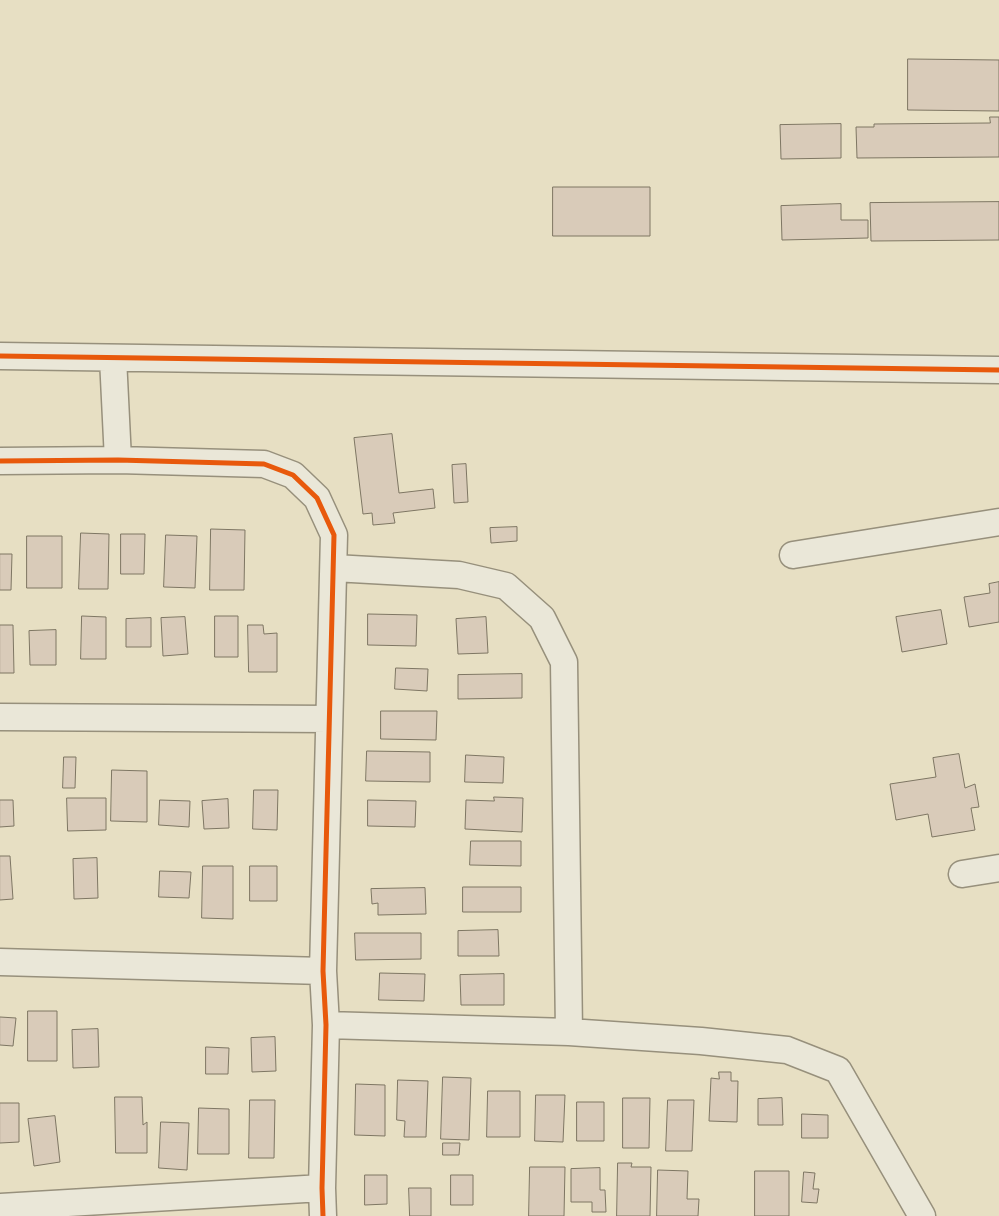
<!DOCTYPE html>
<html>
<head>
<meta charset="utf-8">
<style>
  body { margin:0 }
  canvas { display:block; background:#e7dfc3 }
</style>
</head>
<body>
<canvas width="999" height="1216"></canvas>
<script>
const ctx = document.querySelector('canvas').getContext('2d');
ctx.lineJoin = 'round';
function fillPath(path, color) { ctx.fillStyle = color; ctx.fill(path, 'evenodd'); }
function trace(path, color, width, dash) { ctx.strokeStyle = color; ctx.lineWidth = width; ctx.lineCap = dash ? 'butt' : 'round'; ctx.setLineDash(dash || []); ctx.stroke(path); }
const building = new Path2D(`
  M908 59 999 60V111L908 110Z
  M990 117H999V157L857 158 856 127H874V124L990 123Z
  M841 124V158L781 159 780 125Z
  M553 187H650V236H553Z
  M999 202V240L871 241 870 203Z
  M841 204V220H868V238L782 240 781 206Z
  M392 434 399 493 433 489 435 508 393 513 395 523 373 525 372 513 363 514 354 438Z
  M466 464 468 502 454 503 452 465Z
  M517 527V541L491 543 490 528Z
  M211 529 245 530 244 590H210Z
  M81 533 109 534 108 589H79Z
  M121 534H145L144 574H121Z
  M166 535 197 536 195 588 164 587Z
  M27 536H62V588H27Z
  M0 554H12L11 590H0Z
  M999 582V622L969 627 964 597 990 593 989 584Z
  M941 610 947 644 902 652 896 617Z
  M368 614 417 615 416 646 368 645Z
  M82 616 106 617V659H81Z
  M215 616H238V657H215Z
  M185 617 188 654 163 656 161 618Z
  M486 617 488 653 458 654 456 619Z
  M151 618V647H126V619Z
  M0 625H13L14 673H0Z
  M248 625H263L264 634 277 633V672H249Z
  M56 630V665H30L29 631Z
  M396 668 428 669 427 691 395 689Z
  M522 674V698L458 699V675Z
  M381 711H437L436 740 381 739Z
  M367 751 430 752V782L366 781Z
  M959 754 965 788 975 784 979 807 971 808 975 830 932 837 928 814 896 820 890 784 936 777 933 758Z
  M466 755 504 757 503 783 465 782Z
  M64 757H76L75 788H63Z
  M112 770 147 771V822L111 821Z
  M254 790H278L277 830 253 829Z
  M494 797 523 798 522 832 465 829 466 800 494 801Z
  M67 798H106V830L68 831Z
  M228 799 229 828 204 829 202 801Z
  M0 800H13L14 826 0 827Z
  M160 800 190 801 189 827 159 825Z
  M368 800 416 801 415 827 368 826Z
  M471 841H521V866L470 865Z
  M0 856H10L13 899 0 900Z
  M97 858 98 898 74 899 73 859Z
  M203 866H233V919L202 918Z
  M250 866H277V901H250Z
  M160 871 191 872 189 898 159 897Z
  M463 887H521V912H463Z
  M425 888 426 914 378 915V903L372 904 371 889Z
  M498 930 499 956H458V931Z
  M355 933H421V959L356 960Z
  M380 973 425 974 424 1001 379 1000Z
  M504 974V1005H461L460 975Z
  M28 1011H57V1061H28Z
  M0 1017 16 1018 13 1046 0 1045Z
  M98 1029 99 1067 73 1068 72 1030Z
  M275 1037 276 1071 252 1072 251 1038Z
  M206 1047 229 1048 228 1074H206Z
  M719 1072H731V1081H738L737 1122 709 1121 711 1078 719 1079Z
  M443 1077 471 1078 469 1140 441 1139Z
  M398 1080 428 1081 426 1137H404L405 1121 397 1120Z
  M356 1084 385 1085V1136L355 1135Z
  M488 1091H520V1137H487Z
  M536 1095H565L563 1142 535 1141Z
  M115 1097H142L143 1125 147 1122V1153H116Z
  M623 1098H650L649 1148H623Z
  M782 1098 783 1125H758V1099Z
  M250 1100H275L274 1158H249Z
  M668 1100H694L692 1151H666Z
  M577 1102H604V1141H577Z
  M0 1103H19V1142L0 1143Z
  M199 1108 229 1109V1154H198Z
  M802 1114 828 1115V1138H802Z
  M55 1116 60 1162 34 1166 28 1119Z
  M161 1122 189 1123 187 1170 159 1168Z
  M443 1143H460L459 1155H443Z
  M618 1163H632L631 1167H651L650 1216H617Z
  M530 1167H565L564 1216H529Z
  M600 1168V1190H605L606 1212H592V1202H571V1169Z
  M658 1170 688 1171 687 1199H699L698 1216H657Z
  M755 1171H789V1216H755Z
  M804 1172 815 1173 813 1189H819L817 1203 802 1202Z
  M365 1175H387V1204L365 1205Z
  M451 1175H473V1205H451Z
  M409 1188H431V1216H410Z`);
fillPath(building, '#d9cbb9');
trace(building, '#7e7663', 1);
const minor = new Path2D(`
  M0 356 999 370
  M113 358 118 460
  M0 461 118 460 264 464 293 475 317 498 334 535 323 971 326 1025 322 1188 323 1216
  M793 555 999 522
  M0 717 329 719
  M962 874 999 868
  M0 962 323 971
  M326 1025 569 1032 564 662 542 618 506 586 459 575 334 568
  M569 1032 701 1041 787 1050 838 1070 922 1216
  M0 1207 322 1188`);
trace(minor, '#97907c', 29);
trace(minor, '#eae7d8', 26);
trace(new Path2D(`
  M0 356 999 370
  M0 461 118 460 264 464 293 475 317 498 334 535 323 971 326 1025 322 1188 323 1216`), '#e8590c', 5);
</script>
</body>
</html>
